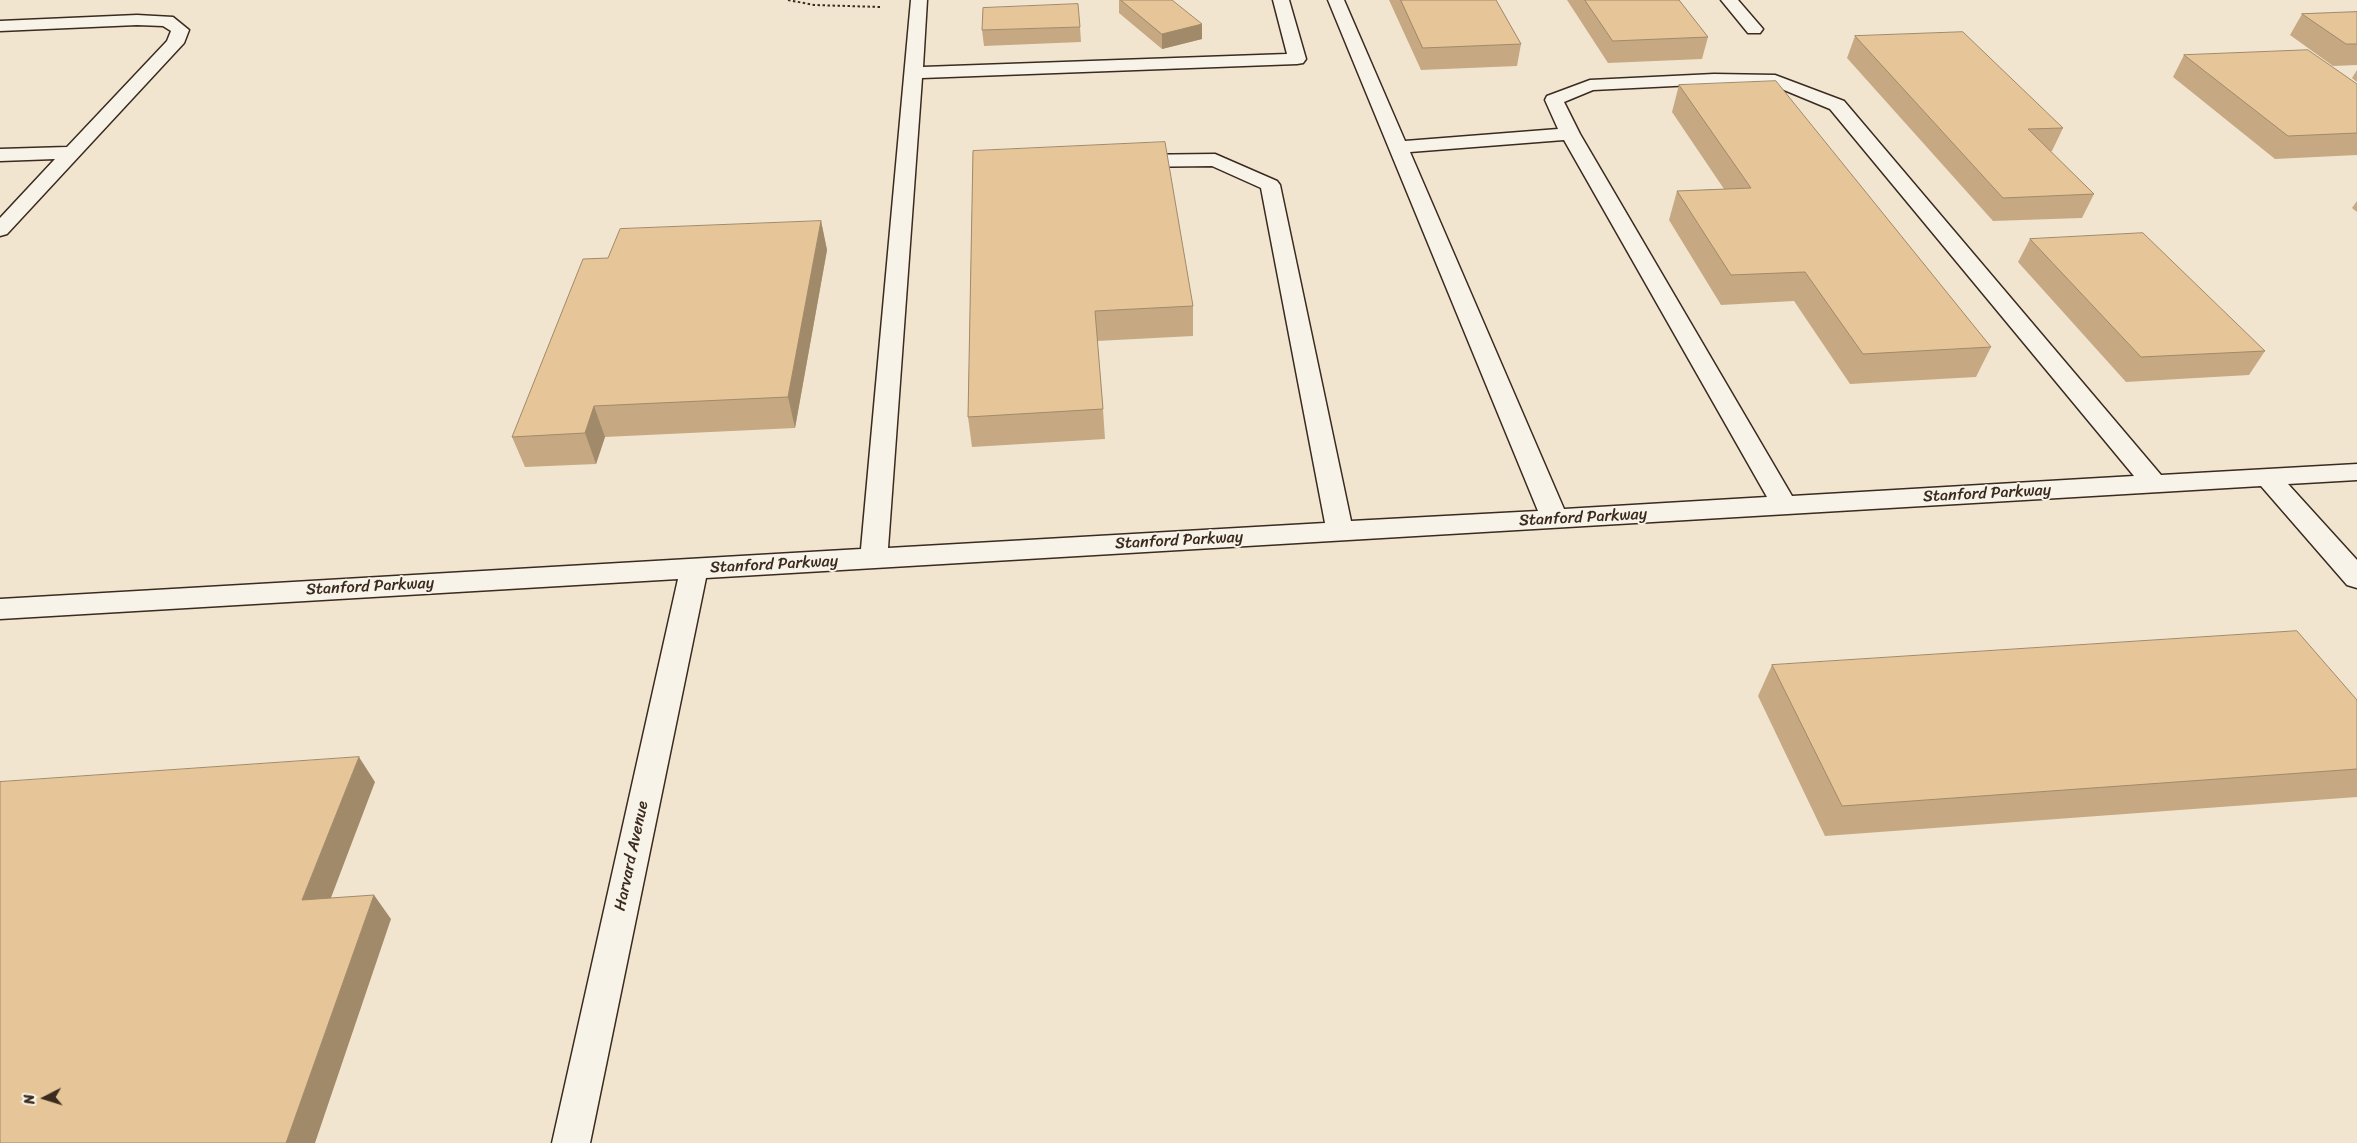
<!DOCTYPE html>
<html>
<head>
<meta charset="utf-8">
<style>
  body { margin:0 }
  #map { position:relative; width:2357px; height:1143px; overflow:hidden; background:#f7f3e8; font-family:Sriracha,sans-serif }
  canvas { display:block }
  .north { position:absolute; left:20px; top:1073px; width:50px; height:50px; -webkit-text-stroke:4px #f7f3e8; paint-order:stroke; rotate:265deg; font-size:14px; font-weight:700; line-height:20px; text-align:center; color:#3b2a1e }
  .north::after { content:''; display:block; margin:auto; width:18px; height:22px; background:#3b2a1e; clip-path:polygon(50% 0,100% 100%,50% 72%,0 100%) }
</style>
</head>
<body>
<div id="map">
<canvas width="2357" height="1143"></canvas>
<div class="north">N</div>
</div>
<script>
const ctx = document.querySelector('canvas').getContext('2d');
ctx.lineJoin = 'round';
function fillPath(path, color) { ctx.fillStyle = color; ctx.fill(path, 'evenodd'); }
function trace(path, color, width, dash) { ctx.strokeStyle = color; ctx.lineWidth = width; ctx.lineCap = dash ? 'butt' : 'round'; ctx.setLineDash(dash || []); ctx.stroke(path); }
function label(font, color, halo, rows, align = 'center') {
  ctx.font = font + ' Sriracha,sans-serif'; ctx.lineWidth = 4; ctx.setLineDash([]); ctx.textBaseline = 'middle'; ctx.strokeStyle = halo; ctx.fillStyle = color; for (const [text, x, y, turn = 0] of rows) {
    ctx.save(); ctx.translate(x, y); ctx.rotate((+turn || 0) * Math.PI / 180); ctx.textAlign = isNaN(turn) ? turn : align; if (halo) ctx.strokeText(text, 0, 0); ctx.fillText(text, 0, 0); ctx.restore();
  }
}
fillPath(new Path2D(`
  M0 0H2357V1143H0Z`), '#f2e5d0');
const minor = new Path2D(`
  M911 0H927L923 67 1287 54 1273 0H1289L1306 59 1303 63 1297 64 922 78 888 548 1325 523 1261 188 1212 166 1130 167 1123 165 1120 161 1123 157 1130 155 1215 154 1277 181 1280 185 1351 521 1538 511 1328 0H1344L1405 141 1558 129 1545 100 1547 96 1590 80 1714 74 1775 75 1844 101 2161 475 2357 464V480L2288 484 2357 560V588L2347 585 2261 486 706 578 590 1143H552L678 579 0 619V599L861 549ZM1714 84 1772 85 1830 109 2134 476 1792 496 1580 134 1564 102 1593 90ZM1564 140 1767 497 1564 509 1410 152Z
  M1721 0H1738L1763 29 1760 33H1748Z
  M137 15 173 17 189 30 184 43 7 234 0 236V218L55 159 0 161V149L67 147 167 41 171 31 163 26 137 25 0 31V21Z`);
trace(minor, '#3b2a1e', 3);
trace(new Path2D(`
  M788 0 814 5 880 7`), '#3b2a1e', 2, [2.5, 2.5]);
fillPath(minor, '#f7f3e8');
fillPath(new Path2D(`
  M1119 0H1172L1202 39 1162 49 1119 13Z
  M1389 0H1496L1521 44 1517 66 1421 70Z
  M1567 0H1679L1708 37 1702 59 1608 63Z
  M2357 12V65L2333 66 2290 35 2302 14Z
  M1080 27 1081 42 984 46 982 30Z
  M1855 36 2063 128 2052 151H2050L2094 194 2082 218 1993 221 1847 58Z
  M2184 55 2357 84V155L2275 159 2173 77Z
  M2357 70V82L2352 78Z
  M1679 85 1991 347 1976 377 1850 384 1794 301 1721 305 1669 220 1677 191 1724 189 1672 112Z
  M973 151 1193 306V336L1097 341 1103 409 1105 439 972 447 968 417Z
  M2357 201V212L2352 208Z
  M821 221 827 250 795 428 605 437 596 464 525 467 512 437Z
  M2030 239 2265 351 2249 375 2126 382 2018 262Z
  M1772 665 2357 700V797L1825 836 1758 696Z`), '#c6a983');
fillPath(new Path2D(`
  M1202 24V39L1162 49V34Z
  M821 221 827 250 795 428 788 397Z
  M594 406 605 437 596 464 585 433Z
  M359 757 375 782 321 924 302 900Z
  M374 895 391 919 315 1143H286Z`), '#a18a6a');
const building = new Path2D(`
  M1121 0H1172L1202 24 1162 34Z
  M1401 0H1496L1521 44 1423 48Z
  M1585 0H1679L1708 37 1613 41Z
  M1078 4 1080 27 982 30 983 8Z
  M2357 12V44H2346L2302 14Z
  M1963 32 2063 128 2028 129 2094 194 2003 198 1855 36Z
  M2308 50 2357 84V133L2288 136 2184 55Z
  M1776 81 1991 347 1863 354 1805 272 1731 275 1677 191 1751 188 1679 85Z
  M1165 142 1193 306 1095 311 1103 409 968 417 973 151Z
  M821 221 788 397 594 406 585 433 512 437 583 259 608 258 620 229Z
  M2143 233 2265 351 2141 357 2030 239Z
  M2297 631 2357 700V769L1842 806 1772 665Z
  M359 757 302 900 374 895 286 1143H0V782Z`);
fillPath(building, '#e6c598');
trace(building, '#a18a6a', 1);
label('16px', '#3b2a1e', '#f7f3e8', [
  ["Stanford Parkway",1987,494,-3],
  ["Stanford Parkway",1583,518,-3],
  ["Stanford Parkway",1179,541,-3],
  ["Stanford Parkway",774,565,-3],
  ["Stanford Parkway",370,587,-3],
  ["Harvard Avenue",632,856,-78]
]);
</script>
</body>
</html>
